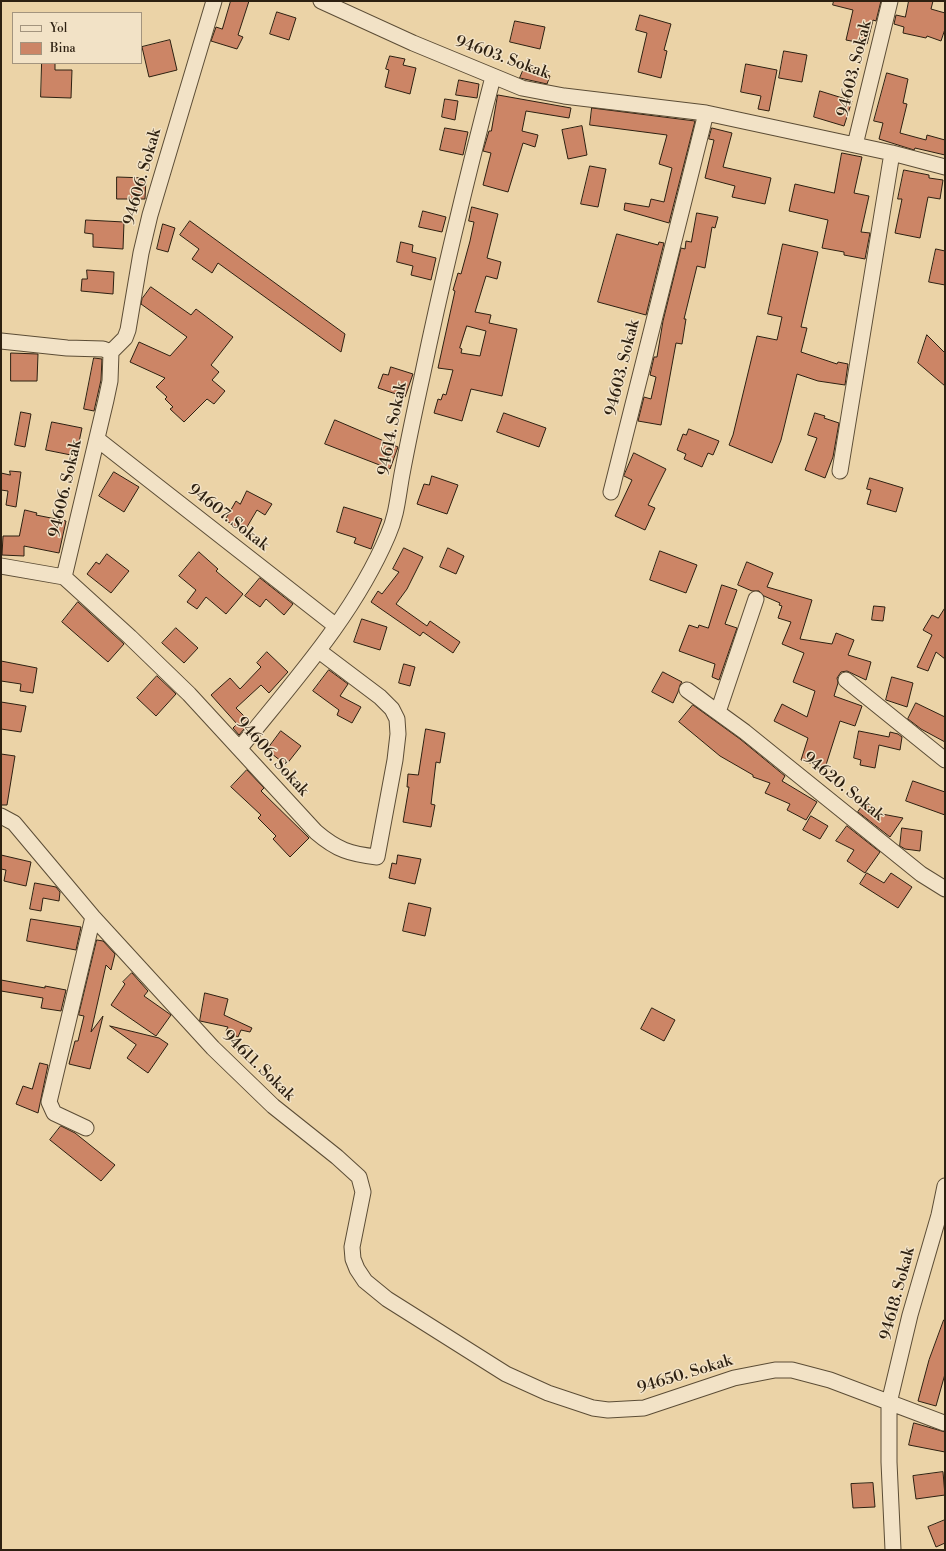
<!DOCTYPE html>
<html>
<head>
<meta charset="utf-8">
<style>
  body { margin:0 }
  #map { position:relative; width:946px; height:1551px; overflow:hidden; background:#ebd3a7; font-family:"Libre Bodoni",serif }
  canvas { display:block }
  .frame { position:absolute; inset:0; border:2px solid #2d2011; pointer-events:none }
  .legend { position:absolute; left:12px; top:12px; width:130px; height:52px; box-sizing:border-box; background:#f2e2c6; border:1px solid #a3947e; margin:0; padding:5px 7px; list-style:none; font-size:12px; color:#2d2011 }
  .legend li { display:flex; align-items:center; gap:8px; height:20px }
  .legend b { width:20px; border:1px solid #a3947e }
</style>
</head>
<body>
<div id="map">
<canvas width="946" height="1551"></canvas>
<div class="frame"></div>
<ul class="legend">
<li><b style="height:5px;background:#f2e2c6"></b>Yol</li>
<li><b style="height:11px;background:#cc8566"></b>Bina</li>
</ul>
</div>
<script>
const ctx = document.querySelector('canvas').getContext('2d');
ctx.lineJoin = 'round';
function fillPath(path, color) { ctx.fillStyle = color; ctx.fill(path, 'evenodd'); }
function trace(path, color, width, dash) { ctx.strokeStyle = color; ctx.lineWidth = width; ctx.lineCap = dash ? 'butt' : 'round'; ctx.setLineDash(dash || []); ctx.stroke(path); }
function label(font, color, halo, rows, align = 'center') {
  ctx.font = font + ' "Libre Bodoni",serif'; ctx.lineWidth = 3; ctx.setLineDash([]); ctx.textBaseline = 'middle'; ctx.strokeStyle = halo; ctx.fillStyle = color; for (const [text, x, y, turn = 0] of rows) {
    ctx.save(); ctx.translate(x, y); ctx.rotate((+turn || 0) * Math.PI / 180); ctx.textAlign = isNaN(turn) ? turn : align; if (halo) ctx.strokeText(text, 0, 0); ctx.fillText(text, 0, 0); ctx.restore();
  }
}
const building = new Path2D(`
  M231 1H249L238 35 243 37 237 49 211 41 216 27 222 29Z
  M834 1H881L876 21 873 20 867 44 846 40 853 10 833 5Z
  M909 1H933L931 9 945 13V29L941 41 927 36 926 38 903 33 904 27 894 24 896 15 905 17Z
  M277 12 296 18 289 40 270 34Z
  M640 15 671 24 664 50 667 51 661 78 638 72 647 33 636 30Z
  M515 21 545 27 540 49 510 42Z
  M170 40 177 70 149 77 142 47Z
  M784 51 807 55 802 82 779 78Z
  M390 56 405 59 403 65 416 68 410 94 385 87 389 70 386 69Z
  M42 63H55V70H72L71 98 41 97Z
  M746 64 777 70 769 111 758 109 761 96 741 92Z
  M525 66 550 76 547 84 520 78Z
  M887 73 908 79 903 103 907 104 900 133 926 140 927 135 945 140V155L915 148 914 150 879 139 883 123 874 121Z
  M459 80 479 84 477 98 456 95Z
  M820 91 852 101 844 126 814 117Z
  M498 95 571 108 569 118 526 111 522 131 538 135 535 147 523 143 508 192 483 185 491 153 483 151 489 131H491Z
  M445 99 458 101 455 120 442 117Z
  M592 108 695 121 669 223 624 210 625 203 649 207 651 199 664 202 672 168 659 164 667 135 590 125Z
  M582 126 587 155 568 159 562 130Z
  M445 128 468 132 463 155 440 150Z
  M712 128 732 133 723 167 771 178 765 204 732 197 735 186 705 178 714 140 709 139Z
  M842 153 862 157 854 193 869 196 861 232 870 233 865 259 844 255V252L822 248 828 220 789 211 795 184 834 193Z
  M590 166 606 169 598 207 581 204Z
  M904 170 929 175V178L943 180 940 199 928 197 920 238 895 233 902 199H898Z
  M117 177 146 178 145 199H117Z
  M472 207 498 214 487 258 501 262 497 279 486 276 475 312 491 315 489 323 517 329 502 396 471 389 462 421 434 413 438 399 441 400 443 394 446 395 453 370 438 368 455 291 453 290 458 273 461 274 470 241 474 222 469 221ZM467 326 486 331 480 356 461 353 462 349 460 348Z
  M423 211 446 217 442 232 419 227Z
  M697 213 718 217 715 228 712 227 705 268 697 266 684 319H686L682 344 676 343 661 425 638 421 644 397 651 399 656 377 650 375 654 357H657L663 321 681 248 685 249 686 241 691 242Z
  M86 220 124 222 123 249 93 247V234L85 233Z
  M190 221 345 334 341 352 218 263 212 273 192 259 199 249 180 235Z
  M163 224 175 228 168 252 157 249Z
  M617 234 658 245 659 242 664 243 646 315 598 302Z
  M401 242 413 245 412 252 436 258 431 280 411 275 413 266 397 262Z
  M783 244 818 252 801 327 807 328 801 352 837 364 838 362 848 364 845 385 818 381 797 374 781 440 772 463 729 445 733 435 757 336 777 340 782 317 768 314Z
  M936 249 945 251V285L929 282Z
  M87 270 114 272 113 294 81 291 82 279H87Z
  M151 287 191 315 196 309 233 337 211 365 219 372 212 380 225 391 214 404 207 399 184 422 170 409 173 407 165 399 167 397 156 387 165 378 130 362 139 342 170 356 187 337 141 304 142 299Z
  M927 335 945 353V386L918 363Z
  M11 353 38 354 37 381H11Z
  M94 358 102 359 101 380 94 411 84 409Z
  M391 367 413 374 405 397 378 388 383 374 388 375Z
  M21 412 31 414 25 447 15 445Z
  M504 413 546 428 539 447 497 432Z
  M815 413 825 416 824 418 839 423 833 457 825 478 805 470 817 438 808 435Z
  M335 420 398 447 390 469 325 444Z
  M52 422 82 428 76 456 46 450Z
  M689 429 719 441 713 455 708 453 702 467 684 459 686 454 677 450 683 434 686 435Z
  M634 453 666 469 648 505 655 508 645 530 615 516 632 480 624 476Z
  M10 471 21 472 16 507 6 505 8 491 1 490V473L10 475Z
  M114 472 139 487 124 512 99 496Z
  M432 476 458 485 447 514 417 504 424 484 429 485Z
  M870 478 903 488 896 512 867 504 871 490 867 489Z
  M247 491 272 504 265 515 257 510 244 532 225 520 236 501 240 504Z
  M344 507 382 519 371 549 354 543 356 538 337 532Z
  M25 510 37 513 36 515 66 521 59 553 24 546V556L2 555 3 536H19Z
  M404 548 423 557 407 589 396 604 427 626 430 621 460 642 453 653 423 632 420 636 371 602 378 591 382 594 399 572 393 569Z
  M448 548 464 556 456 574 440 567Z
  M660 551 697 565 686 593 650 580Z
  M199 552 218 569 216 571 243 594 226 614 206 597 197 609 187 602 196 590 179 576Z
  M107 554 129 571 111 593 87 574 96 562 99 564Z
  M747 562 773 573 767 587 812 600 800 639 832 644 836 633 854 640 848 655 871 662 866 680 847 671 841 672 837 678 838 683 834 696 862 706 855 726 840 721 825 768 801 760 808 738 774 721 782 704 807 717 815 691 793 682 804 653 782 644 791 622 778 618 782 606 779 605 780 603 764 596 759 591H752L738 585Z
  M260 578 293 604 284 615 266 599 260 607 245 596Z
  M722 585 737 590 725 624 737 628 719 680 712 677 715 664 679 651 689 625 698 628 699 625 708 628Z
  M78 602 124 644 108 662 62 622Z
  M874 606 885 607 883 621 872 620Z
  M945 608V659L936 652 928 671 917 667 932 635 923 630 932 615 938 618Z
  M362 619 387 627 380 650 354 642Z
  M176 628 198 648 184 663 162 643Z
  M267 652 288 672 269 693 261 685 236 708 250 722 239 735 233 728 237 724 211 695 230 678 240 689 261 667 257 663Z
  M1 661 37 668 33 693 20 691 21 684 1 681Z
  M404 664 415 667 410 686 399 683Z
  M329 670 348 684 340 696 361 707 352 723 337 715 339 710 313 691Z
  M663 672 682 682 680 685 678 692 673 703 652 692Z
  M157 676 176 694 156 716 137 698Z
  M892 677 913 683 907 707 886 700Z
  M1 702 26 706 21 732 1 729Z
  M916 703 945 717V742L921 729 908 719Z
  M693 705 740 739 785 776 782 781 817 802 806 820 787 810 790 804 765 793 770 783 753 777V775L720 756 679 722Z
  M426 729 445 733 440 763 436 762 431 804 435 805 431 827 403 822 409 787H407L408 774 418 775Z
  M281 731 301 746 286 765 267 750Z
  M859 731 889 737 890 732 898 734 902 737 900 750 879 745 875 768 860 765 861 760 854 758Z
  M1 754 15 756 7 805H1Z
  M247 770 264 788 261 791 309 838 290 857 273 839 276 836 258 818 261 815 231 787Z
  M913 781 945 792V815L906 801Z
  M866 801 882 814 903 818 890 837 858 812Z
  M811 816 828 826 820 839 803 830Z
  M847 826 880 852 865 873 847 861 854 850 836 841Z
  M902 828 922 831 920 851 905 849 900 846Z
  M1 855 31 862 26 886 4 881 6 870 1 869Z
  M398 855 421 859 415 884 389 878 392 863 396 864Z
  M867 873 884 883 891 873 912 887 898 908 860 884Z
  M35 883 56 887 60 892 59 901 43 898 41 911 30 909Z
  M409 903 431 908 425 936 403 931Z
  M31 919 81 927 76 950 27 941Z
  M97 940 103 941 115 954 111 970 106 965 91 1032 103 1016 90 1069 69 1064 75 1041H78L84 1016 79 1015Z
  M132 973 148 991 144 996 171 1015 156 1036 111 1005 125 984 123 982Z
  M1 980 45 988V986L66 990 61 1011 41 1008 43 998 1 991Z
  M205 993 228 999 224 1015 252 1028 250 1032 241 1030 238 1037 226 1031 228 1027 200 1021Z
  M652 1008 675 1020 664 1041 641 1029Z
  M110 1026 159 1038 168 1044 148 1073 127 1058 136 1045Z
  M40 1063 48 1065 38 1113 16 1104 23 1086 32 1089Z
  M61 1126 75 1133 115 1165 101 1181 50 1140Z
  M944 1320H945V1374L936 1406 918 1401 929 1360Z
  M914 1423 945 1432V1452L909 1445Z
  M943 1472 945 1495 916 1499 913 1476Z
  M873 1483 875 1507 853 1508 851 1484Z
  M945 1520V1543L936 1547 928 1527Z`);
fillPath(building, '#cc8566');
trace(building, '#2d2011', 1);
const minor = new Path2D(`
  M214 1 150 215 141 253 128 330 125 338 111 352 110 381 106 400 64 577 130 637 189 694 316 832C337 850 350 854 377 857L395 760 398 734 397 719 392 709 380 697 319 651
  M321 1 413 43 522 88 564 96 706 113 892 153 945 167
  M855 145 890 1
  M1 341 67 348 103 349 111 352
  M97 439 336 626
  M840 471 892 153
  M611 492 706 113
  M1 566 64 577
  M846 680 945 760
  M687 690 745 732 921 874 945 889
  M718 712 756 599
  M240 748C294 681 354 615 388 535 397 515 398 495 402 474 408 442 415 409 422 377 443 276 467 177 493 77
  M1 816 14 823 93 917 213 1048 273 1106 337 1157 359 1177 363 1192 352 1247 353 1259 357 1269 365 1281 387 1299 506 1374 548 1393 593 1408 608 1410 644 1408 734 1378 775 1370H792L830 1380 944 1423
  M86 1128 54 1113 49 1102 93 917
  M893 1550 889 1462V1403L910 1315 939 1215 945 1186`);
trace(minor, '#5c4d36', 17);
trace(minor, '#f2e2c6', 15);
label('16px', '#2d2011', '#f2e2c6', [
  ["94603. Sokak",502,58,20],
  ["94603. Sokak",855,69,-76],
  ["94606. Sokak",143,177,-74],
  ["94603. Sokak",623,368,-76],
  ["94614. Sokak",393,429,-79],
  ["94606. Sokak",66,489,-77],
  ["94607. Sokak",228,518,38],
  ["94606. Sokak",272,757,48],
  ["94620. Sokak",843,787,39],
  ["94611. Sokak",258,1066,44],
  ["94618. Sokak",898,1294,-75],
  ["94650. Sokak",685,1375,-17]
]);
</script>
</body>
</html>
